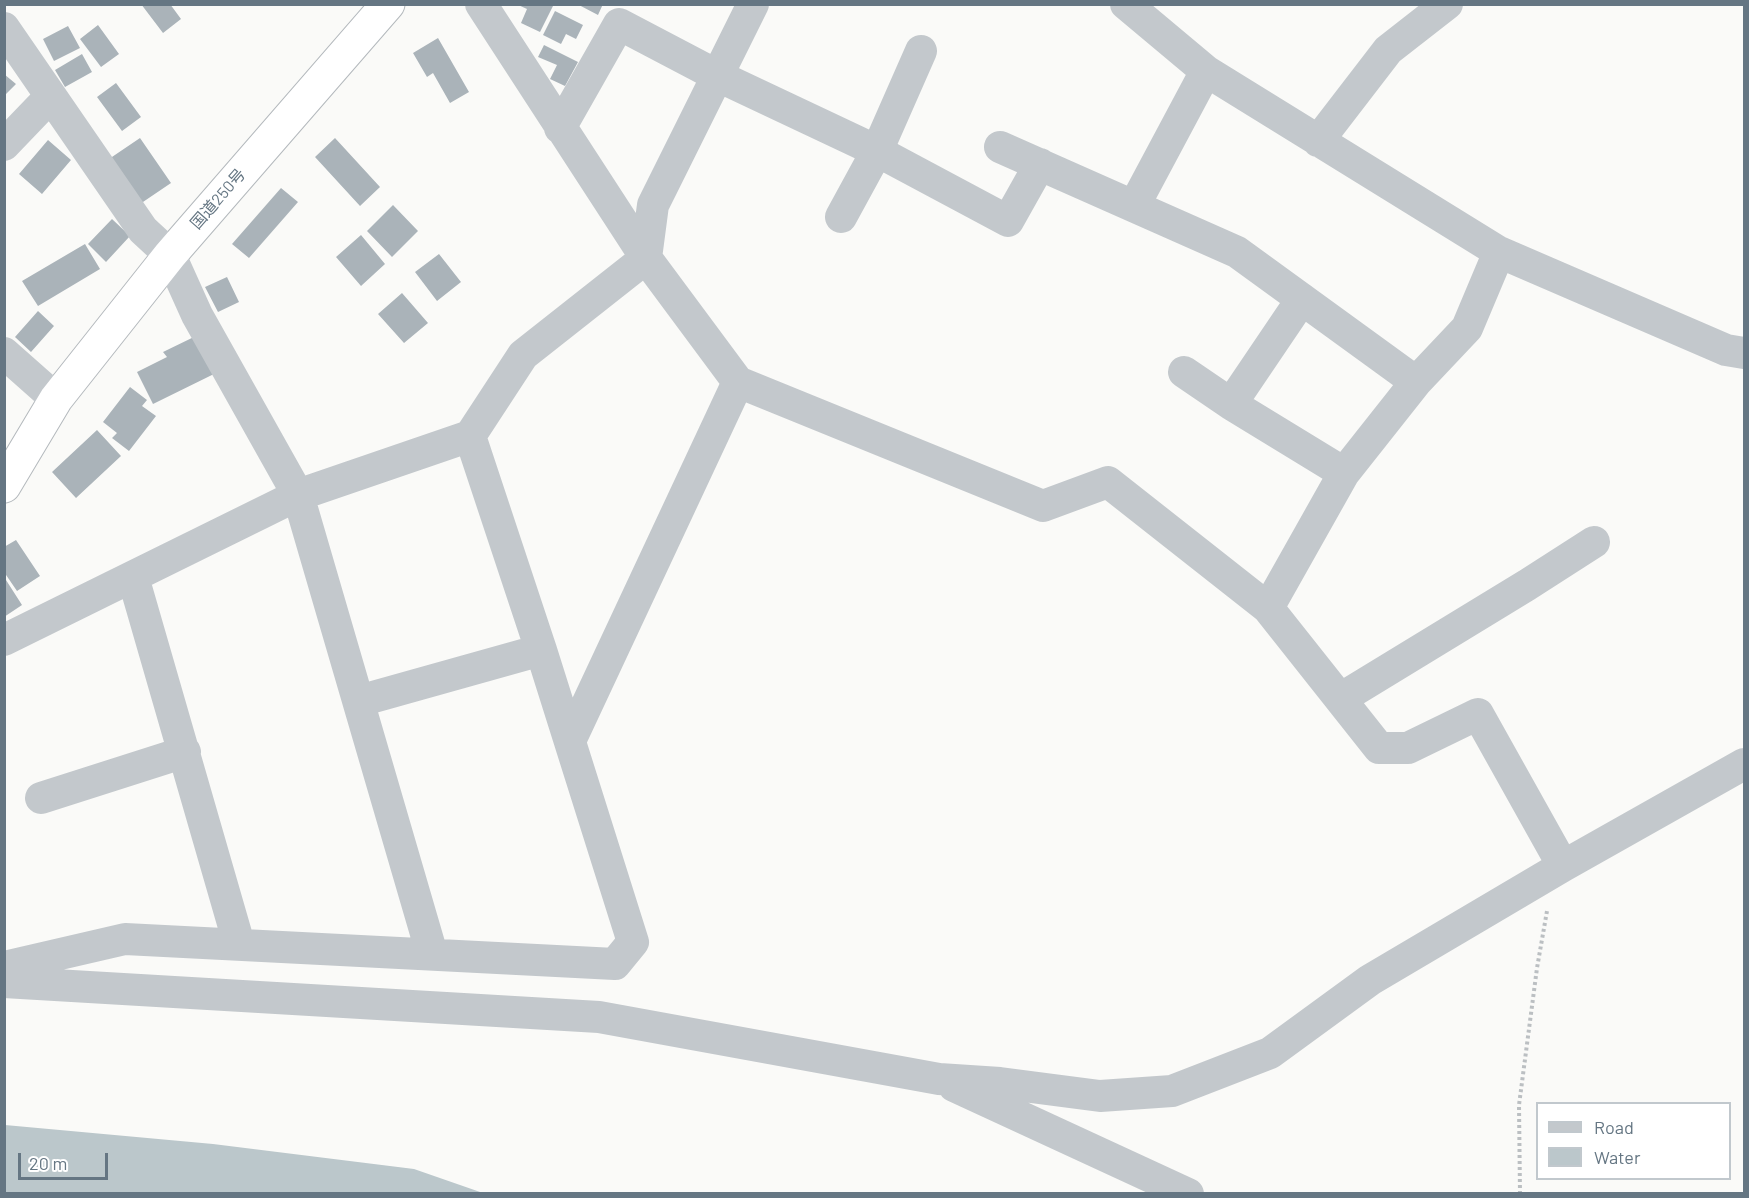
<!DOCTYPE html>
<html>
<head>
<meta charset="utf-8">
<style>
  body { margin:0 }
  #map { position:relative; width:1749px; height:1198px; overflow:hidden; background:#fafaf8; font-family:Barlow,sans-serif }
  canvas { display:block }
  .frame { position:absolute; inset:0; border:6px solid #657683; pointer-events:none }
  .legend { position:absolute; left:1536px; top:1102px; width:195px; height:78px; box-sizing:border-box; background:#fff; border:2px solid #c1c8cd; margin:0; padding:8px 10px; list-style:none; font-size:18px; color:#657683 }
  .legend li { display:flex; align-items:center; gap:12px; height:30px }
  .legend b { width:30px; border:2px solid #c1c8cd }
  .scale { position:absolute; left:18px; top:1153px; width:90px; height:27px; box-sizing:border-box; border:3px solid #657683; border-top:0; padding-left:8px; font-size:18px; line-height:21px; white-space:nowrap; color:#657683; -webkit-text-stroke:4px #fff; paint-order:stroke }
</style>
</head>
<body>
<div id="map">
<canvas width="1749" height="1198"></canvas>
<div class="frame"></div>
<ul class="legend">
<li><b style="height:8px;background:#c3c8cc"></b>Road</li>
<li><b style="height:16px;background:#bbc7cb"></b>Water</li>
</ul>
<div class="scale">20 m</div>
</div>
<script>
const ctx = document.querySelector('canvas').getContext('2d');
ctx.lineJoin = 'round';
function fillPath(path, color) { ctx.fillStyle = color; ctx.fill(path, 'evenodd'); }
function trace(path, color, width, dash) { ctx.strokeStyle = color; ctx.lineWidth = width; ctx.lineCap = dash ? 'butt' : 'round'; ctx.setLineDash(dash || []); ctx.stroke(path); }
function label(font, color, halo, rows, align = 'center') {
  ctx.font = font + ' Barlow,"Noto Sans JP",sans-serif'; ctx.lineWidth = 6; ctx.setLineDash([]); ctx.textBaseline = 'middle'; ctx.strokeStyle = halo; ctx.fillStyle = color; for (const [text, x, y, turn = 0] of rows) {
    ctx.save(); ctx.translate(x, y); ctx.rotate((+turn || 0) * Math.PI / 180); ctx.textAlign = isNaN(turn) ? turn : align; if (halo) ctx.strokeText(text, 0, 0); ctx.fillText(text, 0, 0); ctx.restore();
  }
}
fillPath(new Path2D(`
  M5 1125 213 1144 414 1169 483 1193H5Z`), '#bbc7cb');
fillPath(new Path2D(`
  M141 4H170L181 19 163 33Z
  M516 4H554L540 32 521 23 527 9Z
  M577 4H603L598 15Z
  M555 11 583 25 576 39 566 34 561 44 543 35Z
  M98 25 119 54 101 67 80 39Z
  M68 26 80 48 54 61 43 39Z
  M438 38 469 92 450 103 433 73 427 77 413 53Z
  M544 45 578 62 565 86 550 79 557 65 538 57Z
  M82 54 92 72 65 87 55 70Z
  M4 74 16 84 4 96Z
  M116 83 141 117 122 131 97 97Z
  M140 138 171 183 140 204 109 159Z
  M335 138 380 187 360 206 315 157Z
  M48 140 71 160 42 194 19 174Z
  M281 188 298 202 249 258 232 244Z
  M393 205 418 231 392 257 367 231Z
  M112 219 130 236 106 262 88 244Z
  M361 235 385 264 361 286 336 257Z
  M85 244 100 269 38 306 22 281Z
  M439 254 461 282 437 301 415 272Z
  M227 277 239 302 218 312 205 287Z
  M402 293 428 323 404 343 378 314Z
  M38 311 54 326 31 352 15 337Z
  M198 335 216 373 153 404 137 372 167 357 163 352Z
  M130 387 147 400 142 406 156 416 129 451 112 438 117 433 103 422Z
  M97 430 121 456 76 498 52 472Z
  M16 540 40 576 17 591 4 572V547Z
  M6 580 22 605 4 617V581Z`), '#aab3b9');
const highway = new Path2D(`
  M4 486 56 399 170 255 388 4`);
trace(highway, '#b4b9bd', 35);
trace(new Path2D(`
  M1520 1194 1519 1105 1537 968 1547 911`), '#bbbfc2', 4, [3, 3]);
trace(new Path2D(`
  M481 4 646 258 738 382 1043 506 1108 482 1268 608 1379 748H1408L1478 714 1563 866
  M1126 4 1206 71 1499 252 1726 350 1744 353
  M4 28 143 230 170 255 197 315 298 495 432 954
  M560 128 619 24 718 76 877 151 1008 221 1040 164
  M1318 141 1388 50 1447 4
  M4 145 50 97
  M1000 147 1237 252 1416 382
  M1134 206 1206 71
  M841 217 877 151 921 51
  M4 353 56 399
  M1184 372 1231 404 1344 473
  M1231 404 1302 299
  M133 577 239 944
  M1268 608 1344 473 1416 382 1467 328 1499 252
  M4 640 298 495 470 436 523 355 646 258 653 205 753 4
  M1340 699 1527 585 1594 542
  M359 701 541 650
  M570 741 738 382
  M41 798 185 752
  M4 967 125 939 615 964 633 942 541 650 470 436
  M4 982 599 1017 939 1079 1000 1083 1100 1096 1172 1091 1270 1053 1370 980 1563 866 1744 764
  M954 1086 1188 1194`), '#c3c8cc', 32);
trace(highway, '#fff', 33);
label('16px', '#657683', '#fff', [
  ["国道250号",218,199,-49]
]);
</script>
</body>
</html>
